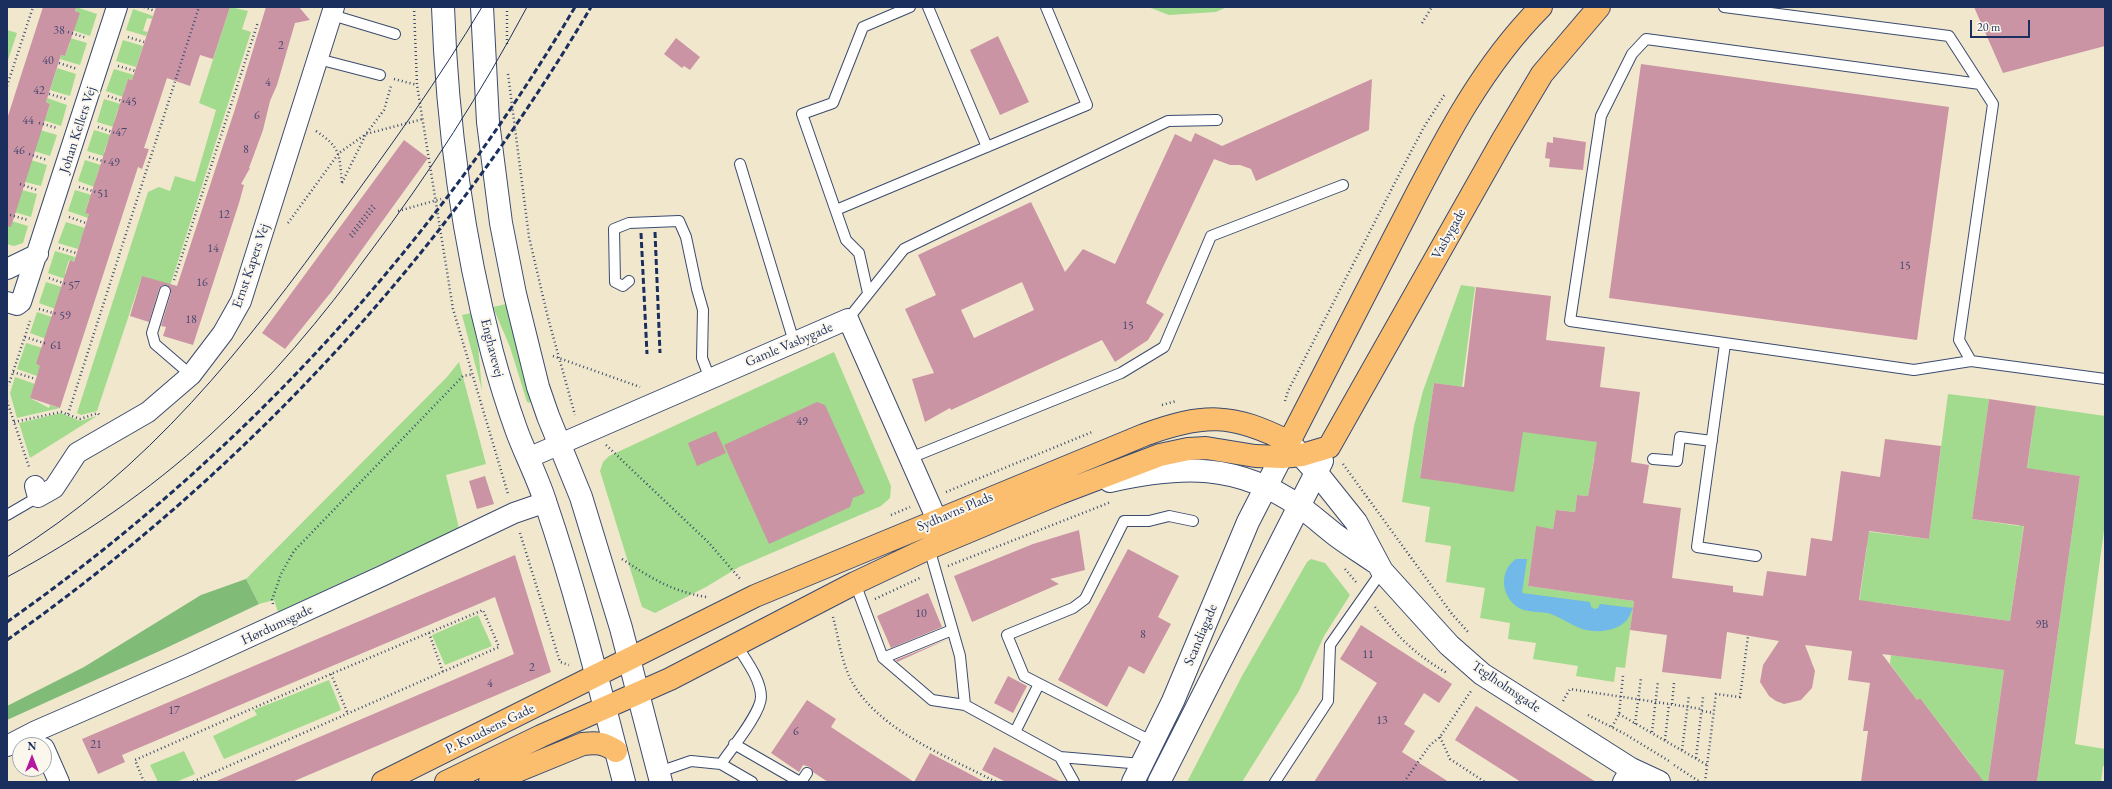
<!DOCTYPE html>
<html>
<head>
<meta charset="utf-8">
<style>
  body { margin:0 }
  #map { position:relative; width:2112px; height:789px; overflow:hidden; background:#f1e7cd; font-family:"EB Garamond",serif }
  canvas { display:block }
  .frame { position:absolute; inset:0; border:8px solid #1b2f5e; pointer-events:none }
  .north { position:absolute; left:12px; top:737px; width:40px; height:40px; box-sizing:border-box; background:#fbf7ec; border:1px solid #a1a7b3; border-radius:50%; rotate:0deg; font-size:11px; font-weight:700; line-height:16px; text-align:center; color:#1b2f5e }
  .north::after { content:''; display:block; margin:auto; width:14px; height:18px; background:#b5179e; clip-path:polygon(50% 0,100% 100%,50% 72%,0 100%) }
  .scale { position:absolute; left:1970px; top:20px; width:60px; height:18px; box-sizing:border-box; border:2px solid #1b2f5e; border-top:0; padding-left:5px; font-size:12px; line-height:14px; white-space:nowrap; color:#1b2f5e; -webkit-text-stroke:3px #fbf7ec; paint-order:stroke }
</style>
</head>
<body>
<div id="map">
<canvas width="2112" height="789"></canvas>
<div class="frame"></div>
<div class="north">N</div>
<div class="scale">20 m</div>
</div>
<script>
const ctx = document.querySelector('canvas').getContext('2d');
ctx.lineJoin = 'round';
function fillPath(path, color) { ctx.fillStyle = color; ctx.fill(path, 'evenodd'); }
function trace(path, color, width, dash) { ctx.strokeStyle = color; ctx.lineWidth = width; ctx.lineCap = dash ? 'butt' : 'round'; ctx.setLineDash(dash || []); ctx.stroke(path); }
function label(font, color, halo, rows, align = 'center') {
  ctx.font = font + ' "EB Garamond",serif'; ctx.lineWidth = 4; ctx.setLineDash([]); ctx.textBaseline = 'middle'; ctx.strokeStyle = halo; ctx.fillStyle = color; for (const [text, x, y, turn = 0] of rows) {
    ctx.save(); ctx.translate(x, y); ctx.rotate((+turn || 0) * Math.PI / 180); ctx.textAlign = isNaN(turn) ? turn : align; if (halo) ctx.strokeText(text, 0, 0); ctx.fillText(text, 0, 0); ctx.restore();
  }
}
fillPath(new Path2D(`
  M76 7 97 14 90 36 69 29 79 13 75 11Z
  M230 7 248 11 242 29 251 32 170 286 142 276 97 411 81 415 77 413 148 192 159 187 170 191 175 176 195 182 216 110 199 103Z
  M1148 7H1227L1216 12 1169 15Z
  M133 9 153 16 152 19 147 18 143 31 148 32 146 36 126 30Z
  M7 30 17 33 7 63Z
  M67 37 87 43 80 65 60 59 61 55 65 56 70 43 66 42Z
  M123 40 143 46 136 67 116 61Z
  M57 68 76 74 70 96 50 90Z
  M114 69 134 75 132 80 128 79 124 91 126 98 106 91Z
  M47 98 67 105 61 126 40 119 46 117 50 104 46 102Z
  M104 99 124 105 118 109 114 122 118 123 117 128 97 122Z
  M37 129 57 135 50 156 31 150Z
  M94 130 114 136 109 139 104 152 107 157 87 151Z
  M28 159 47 165 41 186 21 181Z
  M85 160 104 166 103 171 99 169 95 182 97 188 78 181Z
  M18 189 37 194 31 217 11 211Z
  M75 190 95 196 89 200 85 212 89 214 88 218 68 211Z
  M8 220 28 226 23 243 14 246 7 244Z
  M66 222 85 228 78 249 58 243Z
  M55 251 75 257 74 262 69 260 65 273 68 280 48 273Z
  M46 282 65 288 60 291 56 304 58 310 39 303Z
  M1461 285 1475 287 1462 387 1434 383 1420 477 1459 484 1524 425 1602 443 1600 458H1594L1588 496 1577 495 1575 512 1556 510 1553 529 1536 527 1528 586 1634 601 1625 668 1616 667 1614 682 1576 676 1578 666 1533 659 1536 643 1508 639 1510 623 1480 618 1485 588 1446 582 1451 546 1425 542 1430 507 1402 502 1414 426 1423 391Z
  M506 304 531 401 530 403 527 402 510 347 493 307Z
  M37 312 55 318 49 340 30 333Z
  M471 313 478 346 482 390 462 315Z
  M26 343 46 349 36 364 41 366 37 376 17 369Z
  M834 352 891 486 890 498 881 506 739 567 706 587 655 613 642 607 600 471 603 462 609 456Z
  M459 362 486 464 446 475 459 528 278 612 274 600 259 604 246 579 447 377Z
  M15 377 35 384 30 398 49 408 50 405 60 408 17 418 10 393Z
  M1948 394 1989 399 1972 519 2019 526 2036 406 2105 416V523L2075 744 2105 749V766H2103L2101 782H2037L2080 476 2032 469 2010 621 1874 602 1858 611 1867 546 1863 531 1929 539Z
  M61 413 80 421 97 416 30 458 19 423Z
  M1311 559 1325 563 1350 595 1324 636 1299 691 1242 782H1187L1242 676 1307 562Z
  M478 615 492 646 445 665 432 635Z
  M1891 655 2004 670 1988 782H1980L1970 763 1920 698 1917 700 1890 664Z
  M329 680 341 710 224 759 213 736 257 715 254 710Z
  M184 751 195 774 176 782H158L150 765Z`), '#a2db8d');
fillPath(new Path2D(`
  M246 579 259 604 164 649 7 720V706L84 667 201 595Z`), '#81bb78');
fillPath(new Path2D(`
  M1516 559H1527L1522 593 1590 602 1591 607 1595 609 1598 608 1600 604 1633 608C1631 612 1629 618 1626 621 1615 632 1596 633 1582 629 1571 625 1562 618 1551 614 1542 611 1531 613 1521 609 1501 599 1498 571 1516 559Z`), '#71b9e9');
fillPath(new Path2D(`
  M43 7H76L75 11 80 13 65 56 61 55 46 102 50 104 11 227 7 226V119Z
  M156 7H230L213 59 200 55 190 86 167 78 144 148 149 149 142 169 138 167 60 408 30 398 40 366 36 364 70 260 74 262 89 214 85 213 128 79 132 80Z
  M266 7H299L310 20 295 23 277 85 270 101 263 130 249 168H250L241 184 244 185 239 203 193 345 163 336 166 327 161 326 171 293 170 287 167 285H163L159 289 149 322 130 316 142 276 177 286 235 109Z
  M1974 7H2105V46L2003 73Z
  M998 36 1029 102 1000 115 970 50Z
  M676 38 700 57 690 70 684 66 682 68 664 54Z
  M1641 64 1949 107 1917 340 1609 298Z
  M1372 79 1369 130 1256 181 1251 169 1240 165H1230L1214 159 1146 303 1164 314 1148 340 1115 362 1102 340 951 410 950 408 925 422 912 379 934 373 905 309 936 295 918 255 1031 202 1065 272 1083 249 1115 264 1175 134 1191 142 1195 133 1222 146ZM1022 282 1034 310 974 338 961 310Z
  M1553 137 1586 142 1583 170 1549 167 1550 159 1545 158 1547 142 1553 143Z
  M404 140 428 158 332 291 285 349 262 333Z
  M1476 287 1551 296 1546 340 1605 347 1600 387 1640 392 1631 462 1649 465 1643 503 1681 508 1672 578 1733 586V592L1763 596 1767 571 1806 576 1811 538 1832 541 1841 471 1880 477 1885 439 1941 446 1929 539 1869 531 1859 600 2010 621 2024 526 1972 519 1989 399 2036 406 2027 468 2080 476 2037 782H1988L2004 670 1882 654 1917 700 1920 698 1984 782H1861L1868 731H1863L1870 683 1848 680 1852 651 1805 645 1815 671 1812 688 1801 700 1784 704 1776 701 1769 696 1760 682 1763 665 1779 641 1727 632 1721 679 1662 672 1667 635 1630 630 1634 601 1528 586 1536 526 1553 529 1556 510 1575 512 1577 495 1588 496 1597 442 1523 432 1514 492 1420 478 1434 383 1464 387Z
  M817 402 825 405 865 493 853 498 850 507 769 544 724 445Z
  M716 431 726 453 697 466 688 443Z
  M485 476 494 504 477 509 469 481Z
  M1079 530 1085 570 1050 579 1059 584 972 622 954 576 1033 544Z
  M1128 549 1179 576 1158 617 1171 624 1144 674 1129 666 1107 707 1058 680Z
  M515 555 551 672 292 782H214L514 654 495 597 122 755 125 762 98 774 82 739Z
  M928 593 942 627 891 648 877 616Z
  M1361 625 1452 684 1439 703 1424 693 1404 724 1415 731 1402 752 1449 782H1314L1377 683 1340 659Z
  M948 639 897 662 896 660Z
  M1008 676 1027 686 1013 713 994 703Z
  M807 700 836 719 831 727 914 782H828L813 772 810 767 803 765 799 772 771 753Z
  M1476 706 1596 782H1521L1455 740Z
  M994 747 1061 782H1006L982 770Z
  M930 753 985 782H914Z`), '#ca94a4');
const service = new Path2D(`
  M928 7 987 147
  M1724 7 1949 36 1993 104 1959 340 1971 361
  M332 15 395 34
  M318 59 380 75
  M1980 84 1646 39 1632 54 1601 116 1570 321 1914 370 1971 361 2105 379
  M740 164 794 342
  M836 210 1087 105 1046 7
  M629 281 623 286 615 282 614 229 629 223 679 221 686 237 697 289 703 310 702 358 710 379
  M165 291 152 333 155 344 191 375
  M868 293 859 253 846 240 802 114 833 103 863 27 910 7
  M848 319 904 249 1168 121 1217 120
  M1725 344 1697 547 1756 556
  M910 458 1121 373 1164 347 1211 236 1343 185
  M1653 459 1677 461 1680 437 1712 441
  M7 515 38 497
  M929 548 960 656 965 705 1060 757 1142 764
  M855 583 883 658 952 630
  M736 644C745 659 761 679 761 697 761 713 731 749 721 764L752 782
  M883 658 932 700 965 705
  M1015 732 1039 684
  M1153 742 1024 676 1007 635 1073 608 1085 599 1124 521H1149L1169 516 1193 521
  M734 744 800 782
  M1060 757 1074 782
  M659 772 691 761 721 764
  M801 782 807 773
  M1275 782 1328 701 1330 645 1382 571`);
const minor = new Path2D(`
  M7 269 38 254
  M7 302 17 305 21 302 117 7
  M528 458 848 319 937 520
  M35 486 38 497 54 488 77 453 148 412 191 375 223 333 241 301 334 7
  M7 746 36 731 190 664 382 576 514 513 546 502
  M44 748 59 782
  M1623 782 1631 769`);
const tertiary = new Path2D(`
  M443 7C447 123 463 240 492 352 499 378 507 404 516 429 525 454 538 478 546 504 577 595 600 689 624 782
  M482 7 488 122 501 223 515 294 538 387 548 416 581 497 621 628 661 782
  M1110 481C1181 465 1237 463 1299 506 1312 515 1324 526 1337 536 1349 545 1362 553 1375 562
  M1133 782 1173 701 1248 522 1289 442 1316 472 1356 522 1382 571 1449 645 1482 674 1631 769 1659 782
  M1159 782 1322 461`);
const primary = new Path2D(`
  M383 782 755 596 1144 435C1204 413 1232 413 1289 442 1325 371 1362 301 1398 230 1439 151 1478 70 1541 7
  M446 782 541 736 670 679 855 583 929 548 1060 493 1160 455 1188 449 1206 448 1255 456 1282 457 1302 455 1329 447 1502 141 1542 74 1599 7
  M490 782 583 744C597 742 604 743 616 751`);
trace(service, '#3b4b6f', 12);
trace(minor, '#3b4b6f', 22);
trace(tertiary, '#3b4b6f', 24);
trace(primary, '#3b4b6f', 24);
trace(new Path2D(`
  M144 7 155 11
  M414 7 417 85 453 309 508 494
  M507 7V47
  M1422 23 1432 7
  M68 32 87 38
  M128 37 144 42
  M59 63 77 69
  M118 66 135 71
  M508 74 529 237 548 318 575 415
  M394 79 417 85
  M7 86 33 7
  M49 94 66 99
  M108 96 125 102
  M39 123 57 128
  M98 127 115 133
  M316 131C341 148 339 153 342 183
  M29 154 47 160
  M89 157 106 162
  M342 183 366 134 384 110 391 86
  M20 184 37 190
  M79 187 96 192
  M398 211 441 199
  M10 215 28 220
  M69 217 86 223
  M288 223 339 153 366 134 423 119
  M350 235 373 204
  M352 237 376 206
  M59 248 76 253
  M49 278 66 284
  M174 280 258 22
  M39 309 57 314
  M25 337 47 344
  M553 356 640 387
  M13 372 36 379
  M7 385 9 384 30 321
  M7 401 29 467
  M1285 401 1288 391 1404 165 1424 127 1445 94
  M1162 405 1176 401
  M68 414 199 7
  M14 422 61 412 80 419 98 413 100 416
  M606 445 709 543 741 580
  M1343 464 1452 614 1468 632
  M946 492 1092 432
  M891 515 910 507
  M520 533 560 662 569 665
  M622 559C651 578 671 591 706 597
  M948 566 1111 502
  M1345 569 1356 582
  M875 599 922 577
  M273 604 272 600 281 574 294 551 463 376 473 374
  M1375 607C1398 637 1413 653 1447 673
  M833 617C838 636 841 658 849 676 874 729 947 756 996 782
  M429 633 443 672
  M331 674 348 714
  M1563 701 1570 689 1702 709
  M1672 704 1674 683
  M1702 711 1714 713
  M1619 714 1707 765
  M1588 715 1625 734 1669 761
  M1635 724 1641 678
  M1612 727 1619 714 1623 676
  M1652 732 1658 681
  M1440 737 1450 759 1485 782
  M1665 740 1669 704
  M1682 750 1689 695
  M1696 758 1703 697
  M1674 765 1700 782
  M144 782 135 760 331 674 483 610 499 647 192 782
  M1404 782 1430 745 1440 737 1471 691
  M1705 782 1716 694 1740 697 1748 636`), '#3b4b6f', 2.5, [1, 3]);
trace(service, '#fff', 10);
trace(minor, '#fff', 20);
trace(tertiary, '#fff', 22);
trace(primary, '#fabe6e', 22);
trace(new Path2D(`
  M7 557C149 470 245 347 341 214 390 147 439 79 482 7
  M7 577C80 538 149 491 210 435 270 380 322 318 370 252 429 174 481 93 527 7`), '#1b2f5e', 1);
trace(new Path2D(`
  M655 232 660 353
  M641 233 647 354
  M7 622C237 460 432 249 575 7
  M7 640C244 473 444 257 591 7`), '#1b2f5e', 3, [6, 3]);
label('12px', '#474870', null, [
  ["38",59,31],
  ["2",281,46],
  ["40",48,61],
  ["4",268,83],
  ["42",39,91],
  ["45",131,102],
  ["6",257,116],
  ["44",28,121],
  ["47",121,133],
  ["8",246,150],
  ["46",19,151],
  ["49",114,163],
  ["51",103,194],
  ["12",224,215],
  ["14",213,249],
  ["15",1905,266],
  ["16",202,283],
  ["57",74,286],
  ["59",65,316],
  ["18",191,320],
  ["15",1128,326],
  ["61",56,346],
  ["49",802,422],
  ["10",921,614],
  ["9B",2042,625],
  ["8",1143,635],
  ["11",1368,655],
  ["2",532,668],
  ["4",490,684],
  ["17",174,711],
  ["13",1382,721],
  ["6",796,732],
  ["21",96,745]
]);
label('14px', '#1b2f5e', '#fbf7ec', [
  ["Johan Kellers Vej",78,130,-72],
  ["Vasbygade",1449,234,-61],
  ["Ernst Kapers Vej",251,266,-71],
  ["Gamle Vasbygade",789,345,-23],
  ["Enghavevej",492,348,76],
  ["Sydhavns Plads",955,512,-23],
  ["Hørdumsgade",277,625,-25],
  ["Scandiagade",1201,635,-67],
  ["Teglholmsgade",1506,687,34],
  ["P. Knudsens Gade",490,729,-26]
]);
</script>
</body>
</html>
